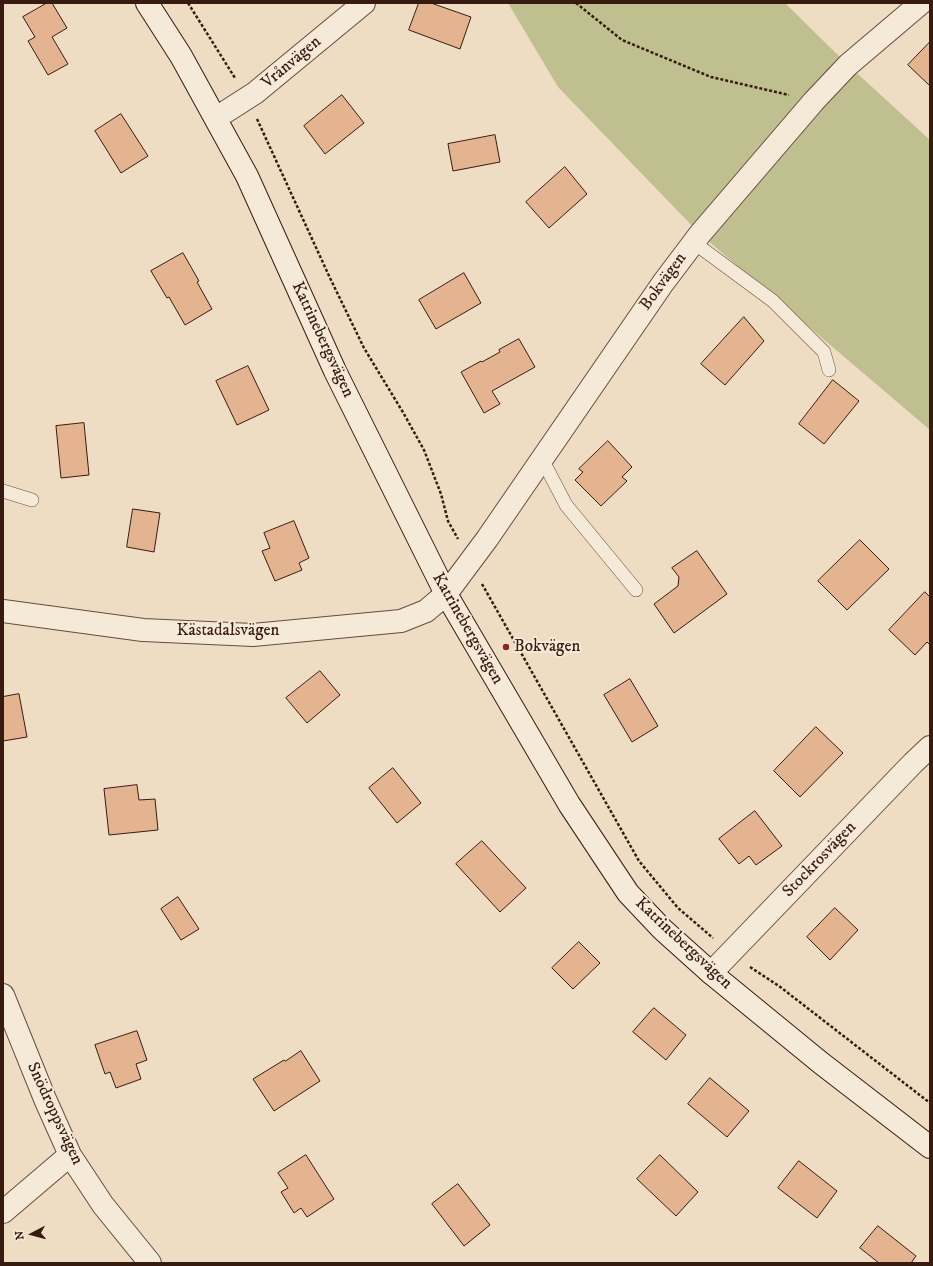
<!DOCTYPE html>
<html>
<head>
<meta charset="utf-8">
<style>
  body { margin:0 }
  #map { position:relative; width:933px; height:1266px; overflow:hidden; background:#efddc3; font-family:"IM FELL DW Pica",serif }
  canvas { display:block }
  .frame { position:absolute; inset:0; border:4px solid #381b10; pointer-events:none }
  .north { position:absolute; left:12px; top:1214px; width:40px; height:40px; -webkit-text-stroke:3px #f5e9d8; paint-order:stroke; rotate:264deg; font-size:11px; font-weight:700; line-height:16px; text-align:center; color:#381b10 }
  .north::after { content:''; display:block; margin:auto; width:14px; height:18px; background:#381b10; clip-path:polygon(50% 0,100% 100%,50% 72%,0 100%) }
</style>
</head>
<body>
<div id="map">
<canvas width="933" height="1266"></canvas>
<div class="frame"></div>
<div class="north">N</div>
</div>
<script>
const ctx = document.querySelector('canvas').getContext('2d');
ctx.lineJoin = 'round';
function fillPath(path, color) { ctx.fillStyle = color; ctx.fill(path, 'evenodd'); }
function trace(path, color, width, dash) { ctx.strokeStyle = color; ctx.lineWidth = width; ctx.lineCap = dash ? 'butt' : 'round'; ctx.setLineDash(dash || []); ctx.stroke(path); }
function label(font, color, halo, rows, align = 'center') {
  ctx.font = font + ' "IM FELL DW Pica",serif'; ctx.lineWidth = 4; ctx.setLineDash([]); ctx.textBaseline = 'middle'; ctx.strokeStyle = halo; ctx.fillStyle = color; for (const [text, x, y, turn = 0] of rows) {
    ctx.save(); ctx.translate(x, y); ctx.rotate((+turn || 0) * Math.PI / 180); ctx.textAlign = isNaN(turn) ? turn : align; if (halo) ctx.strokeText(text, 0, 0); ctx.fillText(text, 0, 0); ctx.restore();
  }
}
fillPath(new Path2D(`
  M508 3H785L848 65 930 140V430L700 234 558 87Z`), '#c0bf8f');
const building = new Path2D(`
  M47 3H52L67 28 52 37 68 64 48 75 28 41 35 37 23 17Z
  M419 3H431L471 17 460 49 409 30Z
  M930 42V86L908 65Z
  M342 95 364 123 325 154 304 126Z
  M121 114 148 156 121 173 95 131Z
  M495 135 500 162 453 171 448 144Z
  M565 167 587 194 549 228 526 202Z
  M183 253 199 281 197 282 212 309 185 325 169 297 167 298 151 271Z
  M464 273 481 303 436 329 419 300Z
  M744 317 764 341 725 385 701 364Z
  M519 339 535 367 492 391 500 404 484 413 461 372 481 361 482 362 500 352 499 350Z
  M248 366 269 410 237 425 216 381Z
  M833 380 859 401 824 444 799 424Z
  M84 423 89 475 61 478 56 426Z
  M608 441 632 467 622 477 627 481 601 506 575 480 583 472 579 469Z
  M133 509 160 513 154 552 127 547Z
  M294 521 309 558 299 563 302 570 275 581 262 551 270 548 264 533Z
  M860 540 889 569 847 610 818 581Z
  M697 551 727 594 674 633 654 604 678 586 679 577 672 568Z
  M925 592 930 597V645L927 642 915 655 889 630Z
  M320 671 340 695 307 723 286 698Z
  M630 679 658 726 632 742 604 695Z
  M19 694 27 737 3 741V697Z
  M816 727 843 753 800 797 774 771Z
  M393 768 421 803 397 823 369 788Z
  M137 785 139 800 155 799 158 830 109 835 104 789Z
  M755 811 782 846 756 865 749 856 739 864 719 839Z
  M482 841 526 888 500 912 456 864Z
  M178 897 199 929 181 940 161 909Z
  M835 908 858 930 830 960 807 937Z
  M579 942 600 963 573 989 552 968Z
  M654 1008 686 1035 666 1060 633 1032Z
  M137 1031 147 1060 136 1064 141 1079 116 1088 110 1072 105 1074 95 1045Z
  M301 1051 320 1081 274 1111 253 1079 284 1060 285 1061Z
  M710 1078 749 1111 727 1137 688 1104Z
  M306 1155 334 1199 307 1217 301 1208 294 1213 281 1192 288 1188 278 1173Z
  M660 1155 698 1192 676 1216 637 1179Z
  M799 1161 837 1191 817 1218 778 1188Z
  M458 1184 490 1225 464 1246 432 1204Z
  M878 1226 916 1256 911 1263H879L860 1248Z`);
fillPath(building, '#e4b390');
trace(building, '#381b10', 1);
const lane = new Path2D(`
  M693 242 773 301 824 352 829 370
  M542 459 566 505 636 590
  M3 491 32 500`);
const street = new Path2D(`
  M216 118 255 93 364 3
  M3 611 143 630 253 635 401 621 426 611 446 594 487 539 663 283 700 234 814 101 848 65 921 3
  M711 973 913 763 930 747
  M3 995 45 1099 70 1155 103 1205 150 1263
  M3 1212 70 1155`);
const secondary = new Path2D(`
  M147 3 181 56 247 176 335 371 446 594 569 804 628 893 662 929 711 973 821 1063 930 1147`);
trace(lane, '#664c3d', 14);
trace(street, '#664c3d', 24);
trace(secondary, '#381b10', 24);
trace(new Path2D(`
  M188 3 235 78
  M576 3 622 40 711 77 789 95
  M257 119 330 278 364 348 404 414 424 450 441 494 448 521 458 539
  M482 584 639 861 678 908 713 938
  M750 967 779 986 930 1103`), '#381b10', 2.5, [3, 2]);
trace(lane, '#f5e9d8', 13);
trace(street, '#f5e9d8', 22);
trace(secondary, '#f5e9d8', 22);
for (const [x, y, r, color] of [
  [506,647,4,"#8f2418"]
]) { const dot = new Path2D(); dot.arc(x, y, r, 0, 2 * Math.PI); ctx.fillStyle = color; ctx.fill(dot); trace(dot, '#f5e9d8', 1.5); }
label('17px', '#381b10', '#f5e9d8', [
  ["Vrånvägen",292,63,-40],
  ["Bokvägen",664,282,-54],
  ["Katrinebergsvägen",322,340,65],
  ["Katrinebergsvägen",467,629,60],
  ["Kästadalsvägen",228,631],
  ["Stockrosvägen",820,860,-46],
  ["Katrinebergsvägen",683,944,43],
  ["Snödroppsvägen",54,1114,65]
]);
label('17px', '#381b10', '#f5e9d8', [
  ["Bokvägen",514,647]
], 'left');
</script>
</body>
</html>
